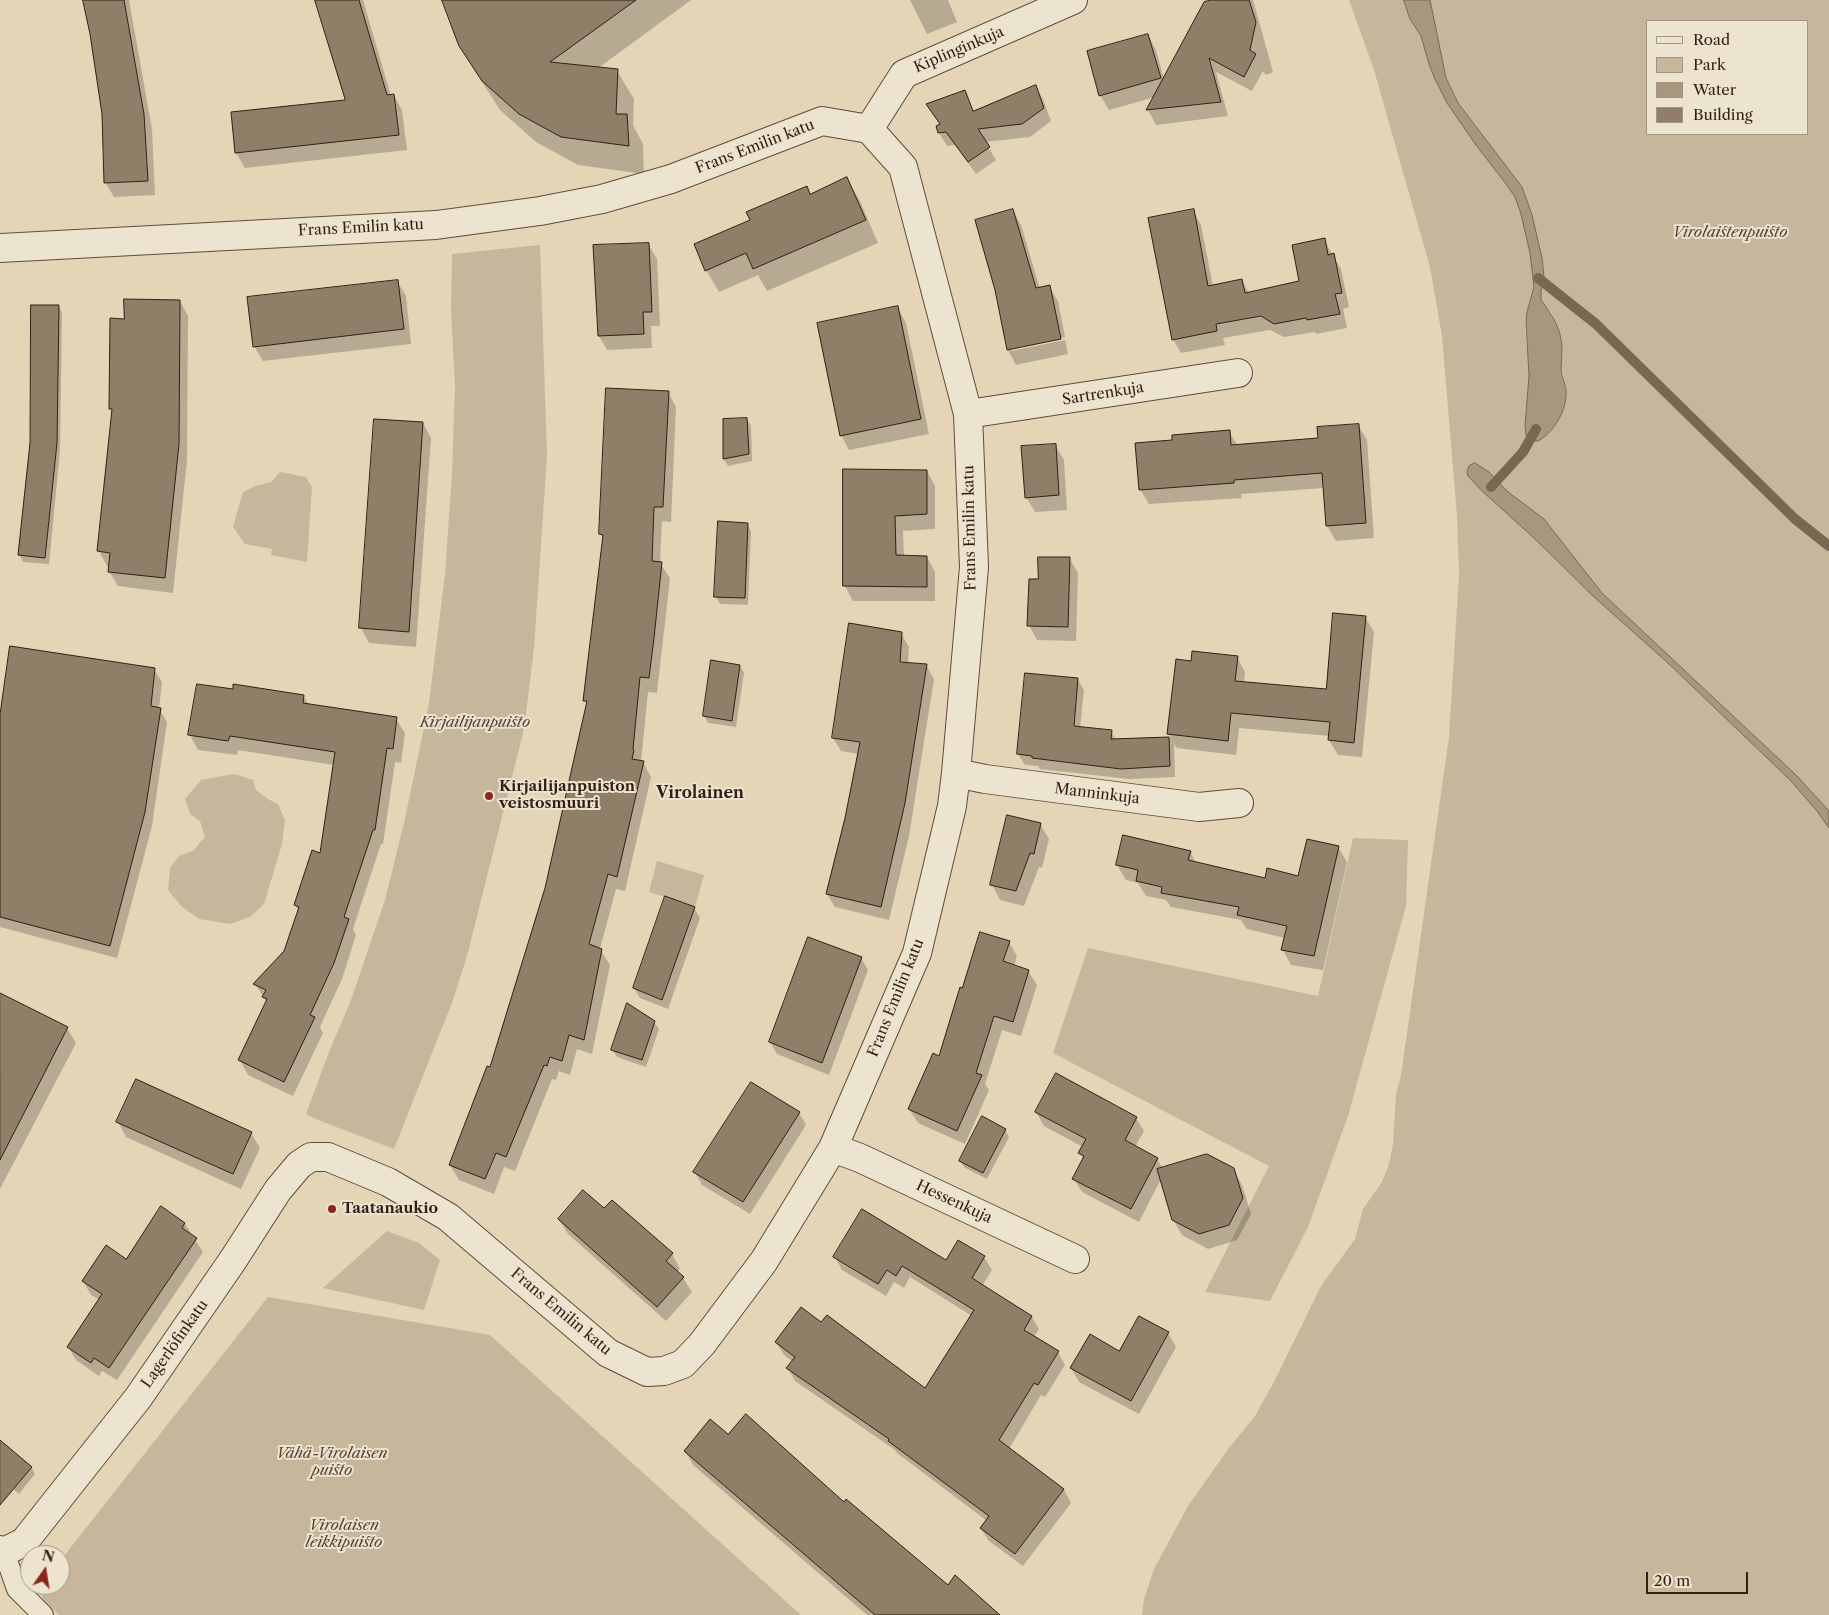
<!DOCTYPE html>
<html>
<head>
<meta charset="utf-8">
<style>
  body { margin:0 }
  #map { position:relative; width:1829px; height:1615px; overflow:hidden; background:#e4d5b7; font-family:"Libre Caslon Text",serif }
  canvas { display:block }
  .legend { position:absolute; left:1646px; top:20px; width:162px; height:115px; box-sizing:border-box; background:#ede4d0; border:1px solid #a39584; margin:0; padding:6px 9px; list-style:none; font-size:15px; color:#331f13 }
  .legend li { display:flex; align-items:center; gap:10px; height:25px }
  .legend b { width:25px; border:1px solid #a39584 }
  .north { position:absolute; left:20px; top:1545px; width:50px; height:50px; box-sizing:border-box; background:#ede4d0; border:1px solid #a39584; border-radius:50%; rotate:13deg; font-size:14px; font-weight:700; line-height:20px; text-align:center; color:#331f13 }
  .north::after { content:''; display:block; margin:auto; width:18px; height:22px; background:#8f2418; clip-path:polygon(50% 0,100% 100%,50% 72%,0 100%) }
  .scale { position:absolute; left:1646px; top:1572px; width:102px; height:22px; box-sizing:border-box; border:2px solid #331f13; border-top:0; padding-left:6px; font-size:15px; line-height:18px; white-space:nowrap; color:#331f13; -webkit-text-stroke:4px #ede4d0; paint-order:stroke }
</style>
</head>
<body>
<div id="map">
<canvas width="1829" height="1615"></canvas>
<ul class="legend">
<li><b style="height:6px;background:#ede4d0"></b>Road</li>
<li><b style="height:14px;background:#c6b69b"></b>Park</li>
<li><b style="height:14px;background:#a8977f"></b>Water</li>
<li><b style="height:14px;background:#8f7e68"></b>Building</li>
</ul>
<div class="north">N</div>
<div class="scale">20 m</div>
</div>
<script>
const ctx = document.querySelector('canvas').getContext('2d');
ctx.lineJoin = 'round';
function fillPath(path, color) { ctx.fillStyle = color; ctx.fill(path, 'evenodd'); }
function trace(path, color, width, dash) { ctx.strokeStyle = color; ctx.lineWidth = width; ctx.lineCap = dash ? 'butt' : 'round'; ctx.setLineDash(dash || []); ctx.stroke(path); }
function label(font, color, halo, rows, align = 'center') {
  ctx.font = font + ' "Libre Caslon Text",serif'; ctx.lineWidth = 4; ctx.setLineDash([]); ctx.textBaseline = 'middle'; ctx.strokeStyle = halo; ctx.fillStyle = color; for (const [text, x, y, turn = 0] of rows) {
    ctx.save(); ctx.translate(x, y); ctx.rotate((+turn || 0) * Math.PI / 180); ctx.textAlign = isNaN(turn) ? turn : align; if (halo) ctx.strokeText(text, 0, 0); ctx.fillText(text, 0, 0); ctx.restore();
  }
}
fillPath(new Path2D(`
  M1349 0H1404L1410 19 1421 36 1429 64 1447 103 1515 197C1526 224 1533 255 1534 284 1534 295 1527 306 1526 317 1524 336 1529 356 1529 375 1530 393 1520 424 1529 440L1538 441 1550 432 1556 423 1564 407 1566 386 1561 365 1562 342 1552 313 1541 300V291L1544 277 1522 187 1458 103 1446 78 1430 0H1829V812L1796 775 1602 593 1544 519 1507 492 1489 472 1482 491 1534 538 1594 597 1668 663 1790 780 1817 811 1829 828V1615H1142L1144 1599 1154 1569 1188 1506 1229 1448 1255 1416 1274 1382 1321 1286 1355 1239 1363 1209 1382 1182 1389 1164 1393 1144 1396 1094 1401 1075 1449 737 1459 575 1457 516 1442 336 1430 267 1374 70ZM1648 21H1808V134H1648Z
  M540 245 547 456 534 648 524 729 467 956 453 1000 394 1149 318 1120 306 1114 329 1052 351 1000 385 900 404 823 429 704 445 574 452 474 455 387 451 311 452 254Z
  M280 472 306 477 312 487 307 562 271 555 272 549 245 544 233 527 243 492 255 486 271 482Z
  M234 774 253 780 256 790 268 799 278 804 285 820 282 844 264 904 250 917 230 924 199 919 182 907 168 890 170 868 179 856 193 851 205 837 200 821 190 814 185 799 201 780Z
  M1353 838 1408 840 1406 906 1348 1116 1308 1227 1270 1301 1205 1292 1269 1166 1053 1053 1088 948 1318 996Z
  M657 861 704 875 695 907 649 892Z
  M387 1231 419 1243 440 1260 424 1310 323 1288Z
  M268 1297 490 1335 801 1615H59L42 1598 45 1585H60V1561Z`), '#c6b69b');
const water = new Path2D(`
  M1404 0H1430L1446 78 1458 103 1522 187 1532 215 1542 258 1544 277 1541 291V300C1552 314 1562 330 1562 349 1562 356 1561 362 1561 369 1562 378 1567 386 1566 396 1565 413 1553 433 1538 441L1529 440 1526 435 1525 425 1529 376 1526 322 1527 312 1534 287 1530 253 1521 214 1515 197 1506 184 1476 145 1447 103 1435 79 1429 64 1421 36 1410 19Z
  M1475 463 1489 472 1508 492 1544 519 1602 593 1796 775 1829 811V828L1817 811 1790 780 1668 663 1594 597 1534 538 1482 491 1468 476 1467 472 1469 466Z`);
fillPath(water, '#a8977f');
trace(water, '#796754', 1);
fillPath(new Path2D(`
  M84 0H129L152 129 155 195 114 197 105 182 103 114 91 34Z
  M317 0H363L391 96 394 95 402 110 407 150 245 168 236 153 232 114 347 101Z
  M445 0H691L597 69 617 71 634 99 633 125 643 144 644 174 578 165 536 142 500 110 477 74 460 45Z
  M910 0H948L957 22 927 34Z
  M1216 0H1253L1273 72 1266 75 1263 71 1252 91 1216 72 1228 116 1156 125 1148 110 1155 97 1109 110 1100 95 1148 35 1156 50 1164 79Z
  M1035 86 1043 99 1051 121 1030 137 985 142 996 160 976 174 955 145 947 146 939 133 938 127 941 126 927 105 964 91 974 112Z
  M847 179 860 201 878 243 767 291 758 275 719 292 706 270 752 221 806 187 811 195Z
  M1013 210 1021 225 1040 289 1049 287 1058 301 1065 337 1011 348V351L1065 340 1068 354 1016 365 1008 350Z
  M1193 210 1201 225 1213 286 1242 281 1249 293 1300 282 1324 240 1341 269 1349 307 1343 309 1347 328 1316 334 1315 332 1284 337 1270 330 1223 338 1225 345 1181 353 1173 339Z
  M648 244 657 259 660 326H651L652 348 607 350 599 336Z
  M397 281 406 296 411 344 263 361 254 346Z
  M180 301 188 316 187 460 173 593 118 586 109 571 110 566H107L99 551 113 413 111 409 125 320Z
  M58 306 62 313 60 451 49 564 23 562 19 554Z
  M898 308 906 323 929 434 849 450 841 435Z
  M668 392 676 407 671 522 662 521 660 563 670 578 657 693 648 692 641 762H643L651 777 625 891 616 889 600 949 610 965 592 1054 577 1049 570 1075 559 1071 556 1080 552 1079 515 1171 504 1167 494 1194 459 1180 450 1165 491 1068 546 888 588 706 585 700 603 539 601 534Z
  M747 419 751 426 752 461 728 466 724 459V421Z
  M423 423 431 438 416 647 369 643 361 628Z
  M1358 425 1367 440 1374 538 1336 541 1327 526 1324 488 1241 494 1242 498 1149 504 1140 489 1174 441 1229 432 1238 446 1319 440Z
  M1055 445 1064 460 1067 510 1035 512 1026 497Z
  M927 471 935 486V529L903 531 904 556 927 557 935 572V601H853L845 586Z
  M747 524 751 531 748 605 720 604 716 597Z
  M1069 558 1078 573 1076 641 1037 640 1029 625 1039 581Z
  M1365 617 1374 632 1362 757 1338 755 1329 740 1330 736 1239 728 1236 755 1177 748 1174 744 1175 777 1129 779 1040 769 1038 766 1025 765 1018 754 1078 680 1084 690 1080 728 1111 731 1116 740 1171 738 1168 734 1192 662 1237 657 1245 672 1244 683 1327 690Z
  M901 633 909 647 908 664 926 665 934 679 909 836 889 920 835 907 827 894 846 819 859 754 841 751 833 738Z
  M712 662 740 666 744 673 736 727 708 723 704 716Z
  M154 669 162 682 159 709 167 722 152 826 117 958 0 927V724Z
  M304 697 309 705 396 719 405 733 401 763 395 762 383 844H381L353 929 356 935 342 979 320 1027 323 1033 293 1096 248 1075 240 1060 267 1002 255 984 285 951 299 911 295 905 321 854 334 765 238 750 237 755 198 750 190 735Z
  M1040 824 1049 839 1042 868 1039 867 1024 906 1000 900 992 885Z
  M1338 847 1347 862 1323 970 1291 965 1283 950 1285 938 1247 929 1241 920 1171 907 1166 900 1146 896 1138 883 1126 880 1117 865 1190 852 1196 863 1266 879 1299 877Z
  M694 908 700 918 668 1009 640 998 634 988Z
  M1009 942 1017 956 1014 966 1028 971 1037 985 1021 1036 1002 1030 985 1084 989 1090 965 1144 918 1123 909 1109 939 1057 963 989Z
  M861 958 868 970 829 1075 777 1054 770 1042Z
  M0 1004 67 1028 76 1043 0 1189Z
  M654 1022 659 1029 646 1067 617 1057 612 1050Z
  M1036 1112 1136 1118 1144 1131 1135 1147 1157 1159 1163 1169H1233L1242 1185 1251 1214 1237 1240 1208 1249 1182 1235 1173 1219 1161 1179 1139 1222 1082 1192 1074 1179 1084 1160 1080 1153 1083 1147 1044 1126Z
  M799 1113 806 1125 750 1214 702 1185 695 1172Z
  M118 1122 251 1133 260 1148 241 1189 126 1137Z
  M1005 1130 1009 1137 987 1179 965 1168 960 1161Z
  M604 1210 672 1254 680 1269 677 1272 683 1278 692 1292 666 1321 568 1234 559 1219Z
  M185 1224 203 1252 117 1380 102 1371 99 1376 76 1360 68 1347 100 1300 91 1295 83 1281 126 1261Z
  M959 1242 984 1257 992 1270 982 1286 1032 1317 1039 1329 1034 1337 1058 1352 1065 1365 1045 1397 1041 1395 1009 1449 1064 1490 1071 1503 1023 1566 989 1541 981 1529 987 1521 897 1453 895 1450 795 1381 788 1368 793 1362 784 1355 776 1342 821 1324 925 1390 972 1316 910 1277 904 1288 894 1282 886 1296 842 1270 835 1257 946 1261Z
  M1168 1333 1176 1347 1139 1414 1079 1382 1071 1368 1119 1353Z
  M0 1442 31 1467 35 1474 19 1494 0 1478Z
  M685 1451 844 1504 948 1587 993 1615H867L693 1465Z`), '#0003');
trace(new Path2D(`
  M1538 278 1596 324 1795 519 1829 546
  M1491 487 1523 452 1536 429`), '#796754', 10);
const building = new Path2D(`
  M83 0H124L144 114 148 181 104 183 102 114 90 34Z
  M315 0H359L387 95 394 94 399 135 235 153 231 112 345 100Z
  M442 0H636L550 62 618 69 616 114H627L629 146 561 137 519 114 482 81 459 46Z
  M1211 0H1249L1256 22 1250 50 1256 54 1244 77 1209 58 1221 102 1146 110 1204 2Z
  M1148 34 1161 78 1099 96 1087 51Z
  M1036 85 1044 108 1022 124 978 129 990 147 968 162 946 132 938 133 936 126 940 124 926 104 965 90 973 111Z
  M847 177 866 220 753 269 746 253 705 271 694 244 750 220 746 212 807 186 810 194Z
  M1013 209 1036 288 1050 285 1061 339 1007 350 995 290 975 220Z
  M1194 209 1208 286 1242 279 1245 293 1299 281 1292 245 1325 238 1328 255 1334 253 1342 293 1335 294 1340 314 1307 320 1306 318 1274 324 1261 316 1216 324 1217 331 1172 340 1148 218Z
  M649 243 652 312H643L644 334 598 336 593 245Z
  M398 280 404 329 253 347 247 297Z
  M124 299 180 300 179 444 165 578 108 572 110 553 97 551 112 409H109L110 318 124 319Z
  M31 305H59L57 443 45 558 18 555 30 443Z
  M898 306 921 419 840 436 817 323Z
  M606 388 669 391 663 507H654L652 561 662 562 654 638 649 678 640 677 633 749 634 750 632 759 644 761 617 877 608 874 589 944 602 949 584 1040 569 1035 562 1061 550 1057 547 1066 544 1065 506 1157 496 1153 485 1179 449 1165 487 1066 490 1067 545 888 587 701H583L603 535 599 534Z
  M747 418 749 454 723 459V419Z
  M374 419 423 422 409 632 359 628Z
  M1359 424 1366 523 1326 526 1322 473 1234 480V483L1139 490 1135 443 1172 440V435L1230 430 1231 445 1318 438 1317 427Z
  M1056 444 1059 495 1025 498 1021 446Z
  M843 469 927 470V514L895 516 896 555 927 556V587L843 586Z
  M718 521 748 523 745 598 714 597Z
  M1038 557H1070L1068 627 1027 626 1029 579H1038Z
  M1333 613 1366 616 1354 743 1328 740 1330 722 1231 713 1228 741 1167 734 1176 659 1191 661 1192 651 1238 656 1235 681 1326 689Z
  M849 623 902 632 900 662 927 664 905 803 881 907 826 894 845 818 860 742 832 738Z
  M10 646 155 668 151 706 161 708 145 812 110 946 0 917V715Z
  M711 660 740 665 732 721 703 716Z
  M1025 673 1078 678 1074 726 1112 730 1111 739 1169 737 1170 766 1121 769 1032 758V756L1017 754Z
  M197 684 233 689V684L304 695 303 703 397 717 393 749 387 748 375 830H373L344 917 349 919 334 963 310 1015 315 1017 284 1082 238 1060 267 999 262 997 266 990 253 984 284 951 299 907 294 905 312 850 320 853 335 752 230 736 228 741 188 735Z
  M1007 815 1041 823 1034 854 1030 853 1016 891 990 885Z
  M1123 835 1191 851 1188 860 1265 878 1267 868 1298 876 1307 839 1339 846 1314 956 1281 950 1287 926 1237 915 1239 907 1161 893 1162 887 1136 881 1138 870 1116 865Z
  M665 896 695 907 662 1000 633 988Z
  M980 932 1010 941 1003 961 1029 970 1013 1022 994 1016 976 1073 982 1075 957 1131 908 1109 933 1053 939 1056 960 987 962 988Z
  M808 937 862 957 822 1063 769 1042Z
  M0 993 68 1027 0 1160Z
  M627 1003 655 1021 642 1060 611 1050Z
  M1056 1073 1137 1117 1125 1140 1158 1158 1131 1209 1072 1179 1084 1156 1078 1153 1086 1139 1035 1112Z
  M136 1079 252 1132 233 1174 116 1122Z
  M751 1082 800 1112 743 1202 693 1172Z
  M982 1116 1006 1129 983 1173 959 1161Z
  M1207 1154 1234 1168 1243 1198 1229 1225 1199 1234 1172 1220 1157 1169Z
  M583 1190 604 1208 612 1200 673 1253 666 1261 684 1277 657 1307 558 1219Z
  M161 1206 185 1223 182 1228 197 1238 109 1368 94 1358 91 1363 67 1347 102 1294 82 1281 106 1245 126 1259Z
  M862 1209 946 1260 958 1240 985 1256 972 1278 1032 1316 1024 1330 1059 1351 1038 1385 1034 1383 999 1440 1064 1489 1015 1554 980 1528 989 1516 888 1441 889 1439 786 1368 795 1357 775 1342 801 1307 821 1322 827 1315 925 1388 974 1310 902 1266 896 1276 887 1270 878 1284 833 1257Z
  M1139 1316 1169 1332 1131 1401 1070 1368 1090 1334 1119 1351Z
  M746 1414 844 1502 846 1499 948 1585 955 1575 1000 1615H875L684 1451 710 1419 728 1434Z
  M0 1440 32 1467 0 1505Z`);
fillPath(building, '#8f7e68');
trace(building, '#331f13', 1);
const lane = new Path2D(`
  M4 1552 17 1589 43 1615`);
const street = new Path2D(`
  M869 129 904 74 1073 0
  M0 248 436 225 540 211 602 199 671 179 822 121 869 129 903 167 968 414 974 567 956 773 952 806 917 953 833 1148 764 1261 702 1344 683 1364 664 1371 647 1372 608 1353 448 1217 388 1182 328 1157H311L299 1165 278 1190 233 1260 138 1398 24 1542 4 1552 0 1550
  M968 414 1238 373
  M956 773 985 779 1199 807 1239 803
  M833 1148 860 1158 1075 1259`);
trace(lane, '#5f4c3c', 22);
trace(street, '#5f4c3c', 30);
trace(lane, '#ede4d0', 20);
trace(street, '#ede4d0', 28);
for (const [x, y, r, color] of [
  [489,796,5,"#8f2418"],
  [332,1209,5,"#8f2418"]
]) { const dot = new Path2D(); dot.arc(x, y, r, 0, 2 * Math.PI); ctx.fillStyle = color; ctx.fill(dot); trace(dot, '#ede4d0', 2); }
label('15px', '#331f13', '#ede4d0', [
  ["Kiplinginkuja",959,50,-23],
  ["Frans Emilin katu",755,147,-21],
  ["Frans Emilin katu",361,228,-3],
  ["Sartrenkuja",1103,394,-9],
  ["Frans Emilin katu",970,528,-91],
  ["Manninkuja",1097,794,7],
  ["Frans Emilin katu",896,998,-68],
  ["Hessenkuja",954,1202,25],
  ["Frans Emilin katu",561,1312,40],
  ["Lagerlöfinkatu",175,1344,-55]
]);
label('italic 15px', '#584535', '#ede4d0', [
  ["Virolaistenpuisto",1730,233],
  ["Kirjailijanpuisto",475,723],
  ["Vähä-Virolaisen",332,1454],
  ["puisto",332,1471],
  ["Virolaisen",344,1526],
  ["leikkipuisto",344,1543]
]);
label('bold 15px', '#331f13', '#ede4d0', [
  ["Kirjailijanpuiston",499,787],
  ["veistosmuuri",499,804],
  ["Taatanaukio",342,1209]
], 'left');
label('bold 16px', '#331f13', '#ede4d0', [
  ["Virolainen",700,793]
]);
</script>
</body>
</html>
